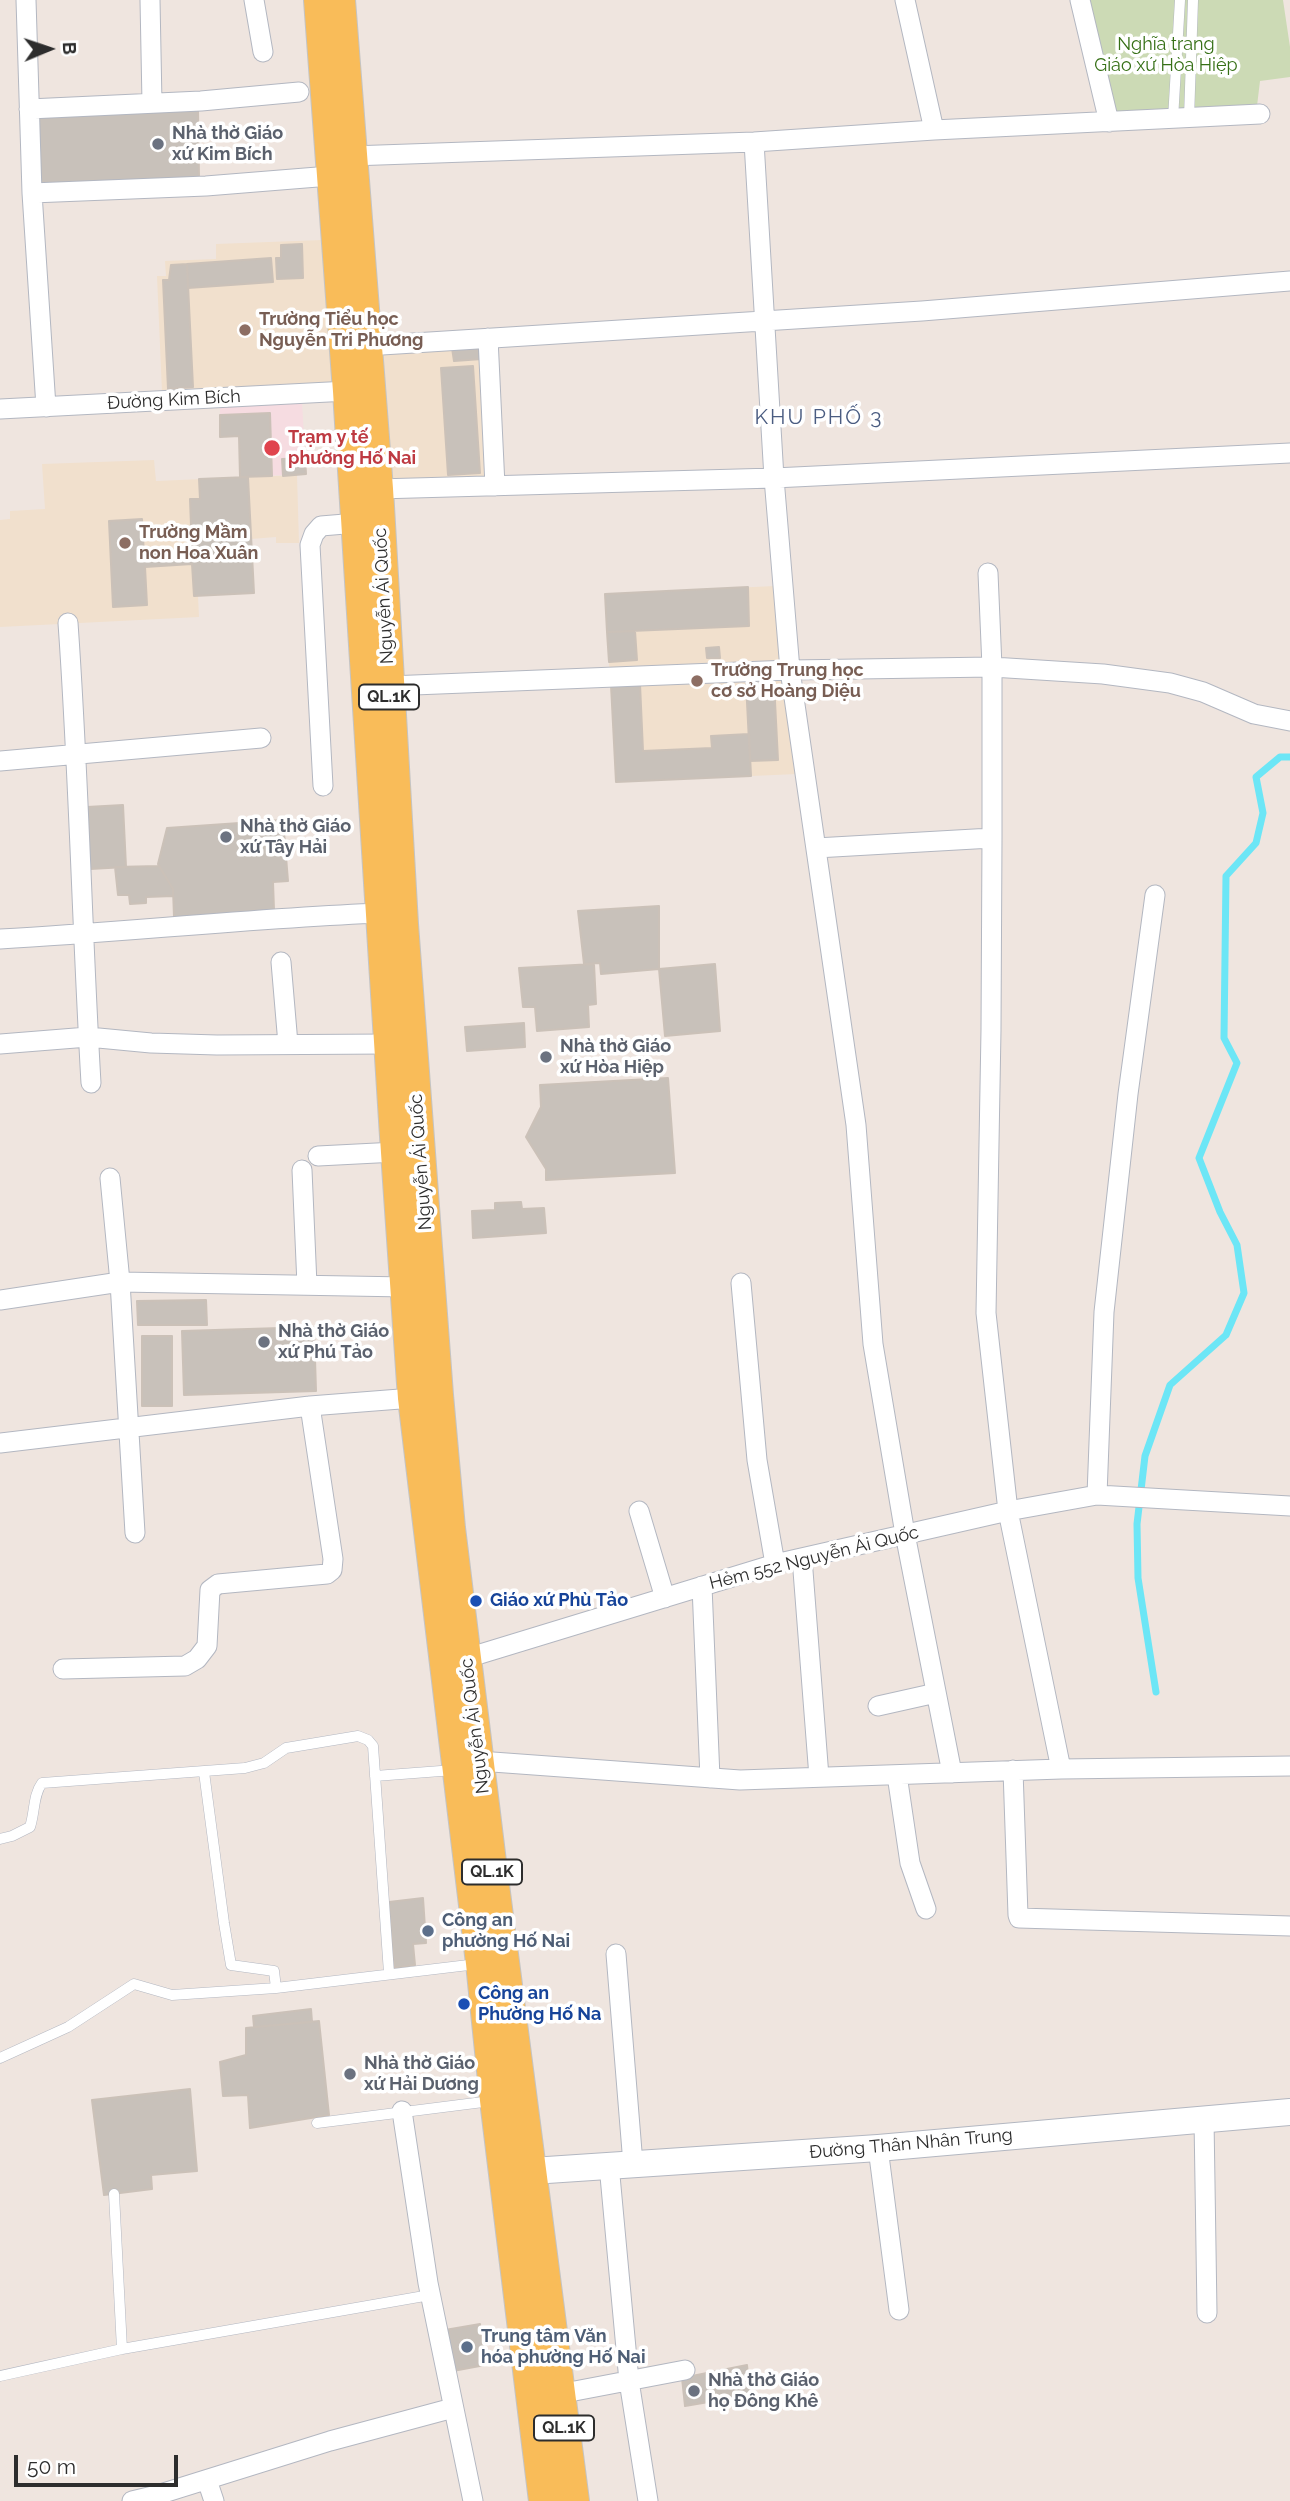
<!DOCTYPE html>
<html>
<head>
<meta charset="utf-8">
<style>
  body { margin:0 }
  #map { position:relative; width:1290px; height:2501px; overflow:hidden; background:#efe5df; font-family:Raleway,sans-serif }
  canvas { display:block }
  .north { position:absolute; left:14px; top:14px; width:70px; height:70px; -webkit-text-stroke:5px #fff; paint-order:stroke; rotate:88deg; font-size:19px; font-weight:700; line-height:28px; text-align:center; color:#2d2d2d }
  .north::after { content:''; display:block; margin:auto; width:24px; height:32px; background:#2d2d2d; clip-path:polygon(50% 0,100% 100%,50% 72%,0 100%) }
  .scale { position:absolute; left:14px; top:2455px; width:164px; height:32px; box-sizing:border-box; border:4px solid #2d2d2d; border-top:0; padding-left:9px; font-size:21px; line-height:24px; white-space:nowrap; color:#2d2d2d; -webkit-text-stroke:5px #fff; paint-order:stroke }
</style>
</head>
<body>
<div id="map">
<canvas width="1290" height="2501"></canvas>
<div class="north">B</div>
<div class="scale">50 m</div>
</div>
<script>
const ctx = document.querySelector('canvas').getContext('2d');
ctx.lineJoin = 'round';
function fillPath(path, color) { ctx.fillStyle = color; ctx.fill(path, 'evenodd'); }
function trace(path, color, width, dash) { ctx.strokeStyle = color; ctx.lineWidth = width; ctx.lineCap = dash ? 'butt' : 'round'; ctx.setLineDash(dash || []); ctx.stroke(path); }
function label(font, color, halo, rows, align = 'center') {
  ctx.font = font + ' Raleway,sans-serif'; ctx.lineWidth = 7; ctx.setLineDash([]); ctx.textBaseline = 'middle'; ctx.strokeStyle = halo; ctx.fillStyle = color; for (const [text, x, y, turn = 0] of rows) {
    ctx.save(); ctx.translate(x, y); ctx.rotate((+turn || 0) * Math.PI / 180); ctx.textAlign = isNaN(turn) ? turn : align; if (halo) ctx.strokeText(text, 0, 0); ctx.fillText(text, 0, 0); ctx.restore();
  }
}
fillPath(new Path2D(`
  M322 240 335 384 162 392 157 276H166L165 261 216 259V244Z
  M481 347 490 480 390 482 379 352Z
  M154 460 156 481 297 475 299 543H276V537L251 539 254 593 198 596 199 617 0 627V520L10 519V511L45 509 42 464Z
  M775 586 797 774 616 782 605 594Z`), '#f1e0cd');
fillPath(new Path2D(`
  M302 401 306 474 240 477 239 437H220V405Z`), '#f6dce1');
fillPath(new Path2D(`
  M1088 0H1283L1290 47V77L1260 81 1257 106 1115 114Z`), '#ccdab5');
trace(new Path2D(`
  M1156 1692 1138 1578 1137 1524 1145 1456 1170 1385 1226 1335 1244 1293 1237 1245 1220 1212 1199 1158 1237 1063 1224 1038 1226 876 1256 843 1263 813 1256 777 1280 757H1290`), '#6ce6f6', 7);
const building = new Path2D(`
  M198 109 199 178 39 186 36 116Z
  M302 244 303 278 277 279 276 258H281V245Z
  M271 258 273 282 188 288 187 264Z
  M187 264 193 387 168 389 163 280H169L171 265Z
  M481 347 482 359 454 361 452 348Z
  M473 366 480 473 448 475 441 368Z
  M270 413 272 476 240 477 239 436 220 437V415Z
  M305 458 306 474 283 476 282 459Z
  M248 477 254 593 194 596 192 564 145 567 147 605 113 607 109 521 142 519 144 555 192 552 190 499H200L199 479Z
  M748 587 749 626 607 632 605 594Z
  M635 631 637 660 609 662 607 632Z
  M719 647 720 658H707L706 648Z
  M774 682 778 760 750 761 746 683Z
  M640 684 643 751 712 748 711 736 749 734 751 776 616 782 611 685Z
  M123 805 126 867 90 869 87 807Z
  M283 820 288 881 273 882 274 910 174 917 173 889 158 864 167 828Z
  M159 866 173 889V896L146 897V903L130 904 129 895H118L115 867Z
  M659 906V969L601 974 600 963 584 964 578 911Z
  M594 964 596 1004 588 1005 589 1027 537 1031 535 1007H523L519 968Z
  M715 964 720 1031 665 1036 659 969Z
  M524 1023 525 1047 467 1051 465 1027Z
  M668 1078 675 1173 546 1180V1169L526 1137 541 1107 540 1085Z
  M521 1202 522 1209 544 1208 546 1233 473 1238 472 1211 495 1210V1203Z
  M206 1300 207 1325H138L137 1301Z
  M314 1327 316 1391 184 1395 182 1331Z
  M142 1336H172V1406H142Z
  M423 1898 426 1943 413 1944 415 1965 394 1968 389 1902Z
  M311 2009 312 2022 254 2027 253 2016Z
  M319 2021 329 2115 250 2128 248 2095 223 2096 220 2062 246 2055V2028Z
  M190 2089 197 2171 151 2175 152 2189 104 2195 92 2100Z
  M480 2324 485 2365 453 2371 445 2330Z
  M747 2365 750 2395 685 2406 682 2378Z`);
fillPath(building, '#c8c1ba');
trace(building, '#cbc1b8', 2);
const lane = new Path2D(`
  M1189 118 1193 0
  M1173 119 1180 0
  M204 1772 224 1923 231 1965 274 1971 276 1988
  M375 1776 454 1770
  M0 1839 12 1836 30 1827C35 1812 33 1795 42 1783L245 1768 264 1763 286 1748 358 1736 368 1740 373 1746 389 1973
  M0 2058 68 2027 134 1984 172 1995 276 1988 477 1964
  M317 2123 491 2101
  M114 2194 122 2349 430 2295
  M0 2376 122 2349`);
const street = new Path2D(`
  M26 0 32 193 46 407
  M150 0 152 103
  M254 0 263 52
  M905 0 934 130
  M1080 0 1109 122
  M29 109 201 101 299 92
  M754 142 774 478 790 670 856 1125 873 1344 905 1534 952 1773
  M351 156 754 142 934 130 1260 114
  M32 193 206 186 330 176
  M488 338 495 486
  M366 346 922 311 1290 281
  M0 409 348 391
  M378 489 774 478 1290 453
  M988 573 992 667V838L991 1030 986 1313 1008 1511 1061 1769
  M68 623C79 777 82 930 91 1083
  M389 686 790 670 992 667 1103 674 1170 683 1203 692 1254 714 1290 721
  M0 761 261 738
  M323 786 310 545 314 534 321 526 357 523
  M816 848 992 838
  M0 939C127 932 254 918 381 913
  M281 962 288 1044
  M0 1044 88 1037 151 1043 217 1045 390 1044
  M318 1156 396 1152
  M302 1170 307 1285
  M110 1178 120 1282 135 1533
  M741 1283 757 1460 775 1564
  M0 1300 120 1282 406 1287
  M0 1443 310 1406 413 1398
  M1097 1495 1104 1312 1128 1094 1155 895
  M639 1511 665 1598
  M802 1558 819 1777
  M702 1586 710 1778
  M467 1658 775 1564 1008 1511 1097 1495 1290 1506
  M63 1669 185 1666 197 1659 207 1646 210 1590 218 1584 327 1574 332 1570 333 1559 310 1406
  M878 1706 936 1693
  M479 1761 740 1780 1061 1769 1290 1766
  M1013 1770 1018 1915 1019 1918 1290 1926
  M897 1775 910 1863 926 1909
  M616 1954 633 2164
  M402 2111 428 2283 473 2501
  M1204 2119 1207 2313
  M878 2148 899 2310
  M609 2165 629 2381 648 2501
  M559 2394 685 2370
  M207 2480 214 2501
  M132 2501 157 2495 330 2441 453 2408`);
const secondary = new Path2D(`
  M532 2171 878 2148 1290 2112`);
const primary = new Path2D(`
  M319 0 348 391 396 1152 413 1398 481 1963 495 2100 544 2501
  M340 0 378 489 403 924 438 1395 450 1528 491 1862 574 2501`);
trace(lane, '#b3b7c1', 11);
trace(street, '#b3b7c1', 21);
trace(secondary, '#b3b7c1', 28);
trace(primary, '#c4c4c4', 32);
trace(lane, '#fff', 10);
trace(street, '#fff', 19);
trace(secondary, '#fff', 26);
trace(primary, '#f9bc59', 30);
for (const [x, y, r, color] of [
  [158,144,7,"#6b7280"],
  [245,330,7,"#8d6e63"],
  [272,448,9,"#e0444e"],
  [125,543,7,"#8d6e63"],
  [697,681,7,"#8d6e63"],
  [226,837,7,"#6b7280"],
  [546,1057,7,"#6b7280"],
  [264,1342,7,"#6b7280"],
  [476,1601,7,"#1a4fb4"],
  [428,1931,7,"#5c6f8a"],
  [464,2004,7,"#1a4fb4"],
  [350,2074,7,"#6b7280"],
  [467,2347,7,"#5c6f8a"],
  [694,2391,7,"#6b7280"]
]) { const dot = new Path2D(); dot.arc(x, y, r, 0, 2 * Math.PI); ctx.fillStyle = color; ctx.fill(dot); trace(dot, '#fff', 2.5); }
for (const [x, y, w] of [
  [389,697,60],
  [492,1872,60],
  [564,2428,60]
]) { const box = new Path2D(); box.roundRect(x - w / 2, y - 12.5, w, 25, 5); ctx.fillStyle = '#fff'; ctx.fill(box); trace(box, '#2d2d2d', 2); }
label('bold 16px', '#2d2d2d', null, [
  ["QL.1K",389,697],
  ["QL.1K",492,1872],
  ["QL.1K",564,2428]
]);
label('18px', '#367016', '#fff', [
  ["Nghĩa trang",1166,45],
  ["Giáo xứ Hòa Hiệp",1166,66]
]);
label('bold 18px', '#5b616d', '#fff', [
  ["Nhà thờ Giáo",172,134],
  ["xứ Kim Bích",172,155],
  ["Nhà thờ Giáo",240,827],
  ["xứ Tây Hải",240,848],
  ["Nhà thờ Giáo",560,1047],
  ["xứ Hòa Hiệp",560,1068],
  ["Nhà thờ Giáo",278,1332],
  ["xứ Phú Tảo",278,1353],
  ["Nhà thờ Giáo",364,2064],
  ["xứ Hải Dương",364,2085],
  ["Nhà thờ Giáo",708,2381],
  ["họ Đông Khê",708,2402]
], 'left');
label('bold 18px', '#785e54', '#fff', [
  ["Trường Tiểu học",259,320],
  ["Nguyễn Tri Phương",259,341],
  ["Trường Mầm",139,533],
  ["non Hoa Xuân",139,554],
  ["Trường Trung học",711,671],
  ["cơ sở Hoàng Diệu",711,692]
], 'left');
label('18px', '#2d2d2d', '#fff', [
  ["Đường Kim Bích",174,400,-3],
  ["Nguyễn Ái Quốc",384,596,-93],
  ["Nguyễn Ái Quốc",421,1162,-94],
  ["Hẻm 552 Nguyễn Ái Quốc",814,1558,-14],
  ["Nguyễn Ái Quốc",475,1726,-97],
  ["Đường Thân Nhân Trung",911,2144,-5]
]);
label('bold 18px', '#be3a42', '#fff', [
  ["Trạm y tế",288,438],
  ["phường Hố Nai",288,459]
], 'left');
label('bold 18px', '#164399', '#fff', [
  ["Giáo xứ Phù Tảo",490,1601],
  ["Công an",478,1994],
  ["Phường Hố Na",478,2015]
], 'left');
label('bold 18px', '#4e5e75', '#fff', [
  ["Công an",442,1921],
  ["phường Hố Nai",442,1942],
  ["Trung tâm Văn",481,2337],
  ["hóa phường Hố Nai",481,2358]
], 'left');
ctx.letterSpacing = '2px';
label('21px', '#4a5c81', '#fff', [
  ["KHU PHỐ 3",819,418]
]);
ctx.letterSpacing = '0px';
</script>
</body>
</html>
